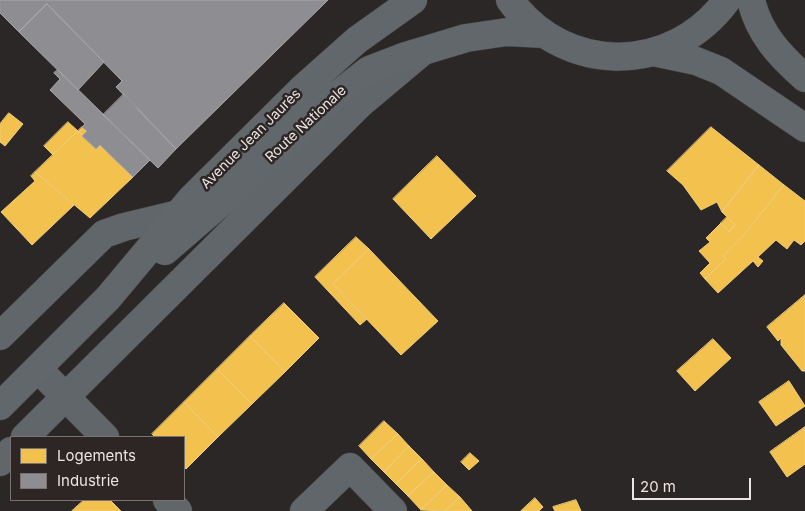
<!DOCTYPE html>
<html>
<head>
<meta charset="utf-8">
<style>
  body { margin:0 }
  #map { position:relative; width:805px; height:511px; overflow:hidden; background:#2b2727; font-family:Inter,sans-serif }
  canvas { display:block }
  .legend { position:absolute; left:10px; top:436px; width:175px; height:65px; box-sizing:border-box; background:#2d2625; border:1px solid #797271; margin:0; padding:6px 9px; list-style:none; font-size:15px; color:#eae4e4 }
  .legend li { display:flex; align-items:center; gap:10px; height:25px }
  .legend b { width:25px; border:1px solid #797271 }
  .scale { position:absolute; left:632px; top:478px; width:119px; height:22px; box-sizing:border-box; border:2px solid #eae4e4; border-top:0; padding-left:6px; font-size:15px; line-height:18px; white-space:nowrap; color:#eae4e4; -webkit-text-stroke:4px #2d2625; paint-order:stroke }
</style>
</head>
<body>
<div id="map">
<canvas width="805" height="511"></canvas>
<ul class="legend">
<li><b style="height:14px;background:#f2c14e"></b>Logements</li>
<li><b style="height:14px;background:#8d8d92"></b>Industrie</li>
</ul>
<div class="scale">20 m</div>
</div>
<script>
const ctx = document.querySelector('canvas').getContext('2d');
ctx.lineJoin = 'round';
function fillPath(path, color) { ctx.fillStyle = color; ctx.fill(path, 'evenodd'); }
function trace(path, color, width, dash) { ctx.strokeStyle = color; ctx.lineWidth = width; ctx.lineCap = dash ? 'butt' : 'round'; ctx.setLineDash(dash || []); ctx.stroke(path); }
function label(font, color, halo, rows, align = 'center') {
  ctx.font = font + ' Inter,sans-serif'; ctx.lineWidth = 5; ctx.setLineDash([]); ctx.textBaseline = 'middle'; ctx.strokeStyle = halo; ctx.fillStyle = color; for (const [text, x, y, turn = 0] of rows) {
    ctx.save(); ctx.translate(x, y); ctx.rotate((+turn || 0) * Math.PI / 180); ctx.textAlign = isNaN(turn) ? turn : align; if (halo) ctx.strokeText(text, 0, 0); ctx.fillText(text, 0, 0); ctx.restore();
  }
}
const homes = new Path2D(`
  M9 113 23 124 5 146 0 142V124Z
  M68 122 78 131 53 155 44 146Z
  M82 127 87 131 82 136 78 131Z
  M711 127 759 165 722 212 717 202 701 210 683 185 667 171Z
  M78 131 96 149 100 145 133 177 90 218 35 172Z
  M437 156 476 196 431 239 393 199Z
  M759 165 784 185 743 236 723 256 726 259 705 279 700 273 710 263 699 251 710 242 706 238 721 223 729 232 735 225 722 212Z
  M35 172 74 205 32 245 1 212 35 181 31 176Z
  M784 185 805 201V241L801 245 794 240 787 249 776 240 758 257 763 261 758 267 753 261 718 293 705 279 726 259 723 256 743 236Z
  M727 217 735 225 729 232 721 223Z
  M356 237 369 249 333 284 367 319 360 325 315 277Z
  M369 249 438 321 401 355 333 284Z
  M805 295V371H802L781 345V338L778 341 767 327Z
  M284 303 319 338 285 372 250 336Z
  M250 336 285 372 252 404 217 369Z
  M713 339 731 358 695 391 677 371Z
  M217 369 252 404 218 437 184 402Z
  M789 381 805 406 776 426 759 402Z
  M184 402 218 437 186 469 184 467V437H155L152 434Z
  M384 421 398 434 371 459 359 446Z
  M805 427V464L787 477 770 452Z
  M398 434 409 446 384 472 371 459Z
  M409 446 422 459 396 484 384 472Z
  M470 453 479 461 469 470 461 462Z
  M422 459 434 472 408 496 396 484Z
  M434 472 447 485 421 510 408 496Z
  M447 485 460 497 445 511 421 510Z
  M460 497 472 511H445Z
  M535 498 543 507 539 511H521Z
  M84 500H110L121 511H72Z
  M576 500 581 511H555L553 507Z`);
fillPath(homes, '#f2c14e');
trace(homes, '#f0cc7b', 1);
const industry = new Path2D(`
  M0 0H328L176 149 116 87 122 81 47 4 19 32 0 13Z
  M47 4 104 62 78 90 19 32Z
  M58 70 150 160 133 177 100 145 96 149 82 136 87 131 82 127 85 124 50 90 60 79 54 73Z
  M124 94 176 149 158 168 103 115Z`);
fillPath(industry, '#8d8d92');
trace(industry, '#a9a7ab', 1);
const minor = new Path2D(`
  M0 336 104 234 124 227 178 214
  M38 369 105 437
  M25 437 360 104 422 52
  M0 462 11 451
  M167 500 178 511
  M304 511 350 467 393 511`);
const major = new Path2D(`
  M510 0C565 76 672 75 727 0
  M751 0C759 34 780 56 805 78
  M653 52 696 61 721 71 805 128
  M165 251 244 183 328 102 369 70 403 57 466 38 507 32 544 34
  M0 406 108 298 191 199 303 88 357 40 413 0`);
trace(minor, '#454242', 29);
trace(major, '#454242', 29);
trace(minor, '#60666a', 28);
trace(major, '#61676a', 28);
label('14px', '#eae4e4', '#2d2625', [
  ["Route Nationale",306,124,-43],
  ["Avenue Jean Jaurès",251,139,-45]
]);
</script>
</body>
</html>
